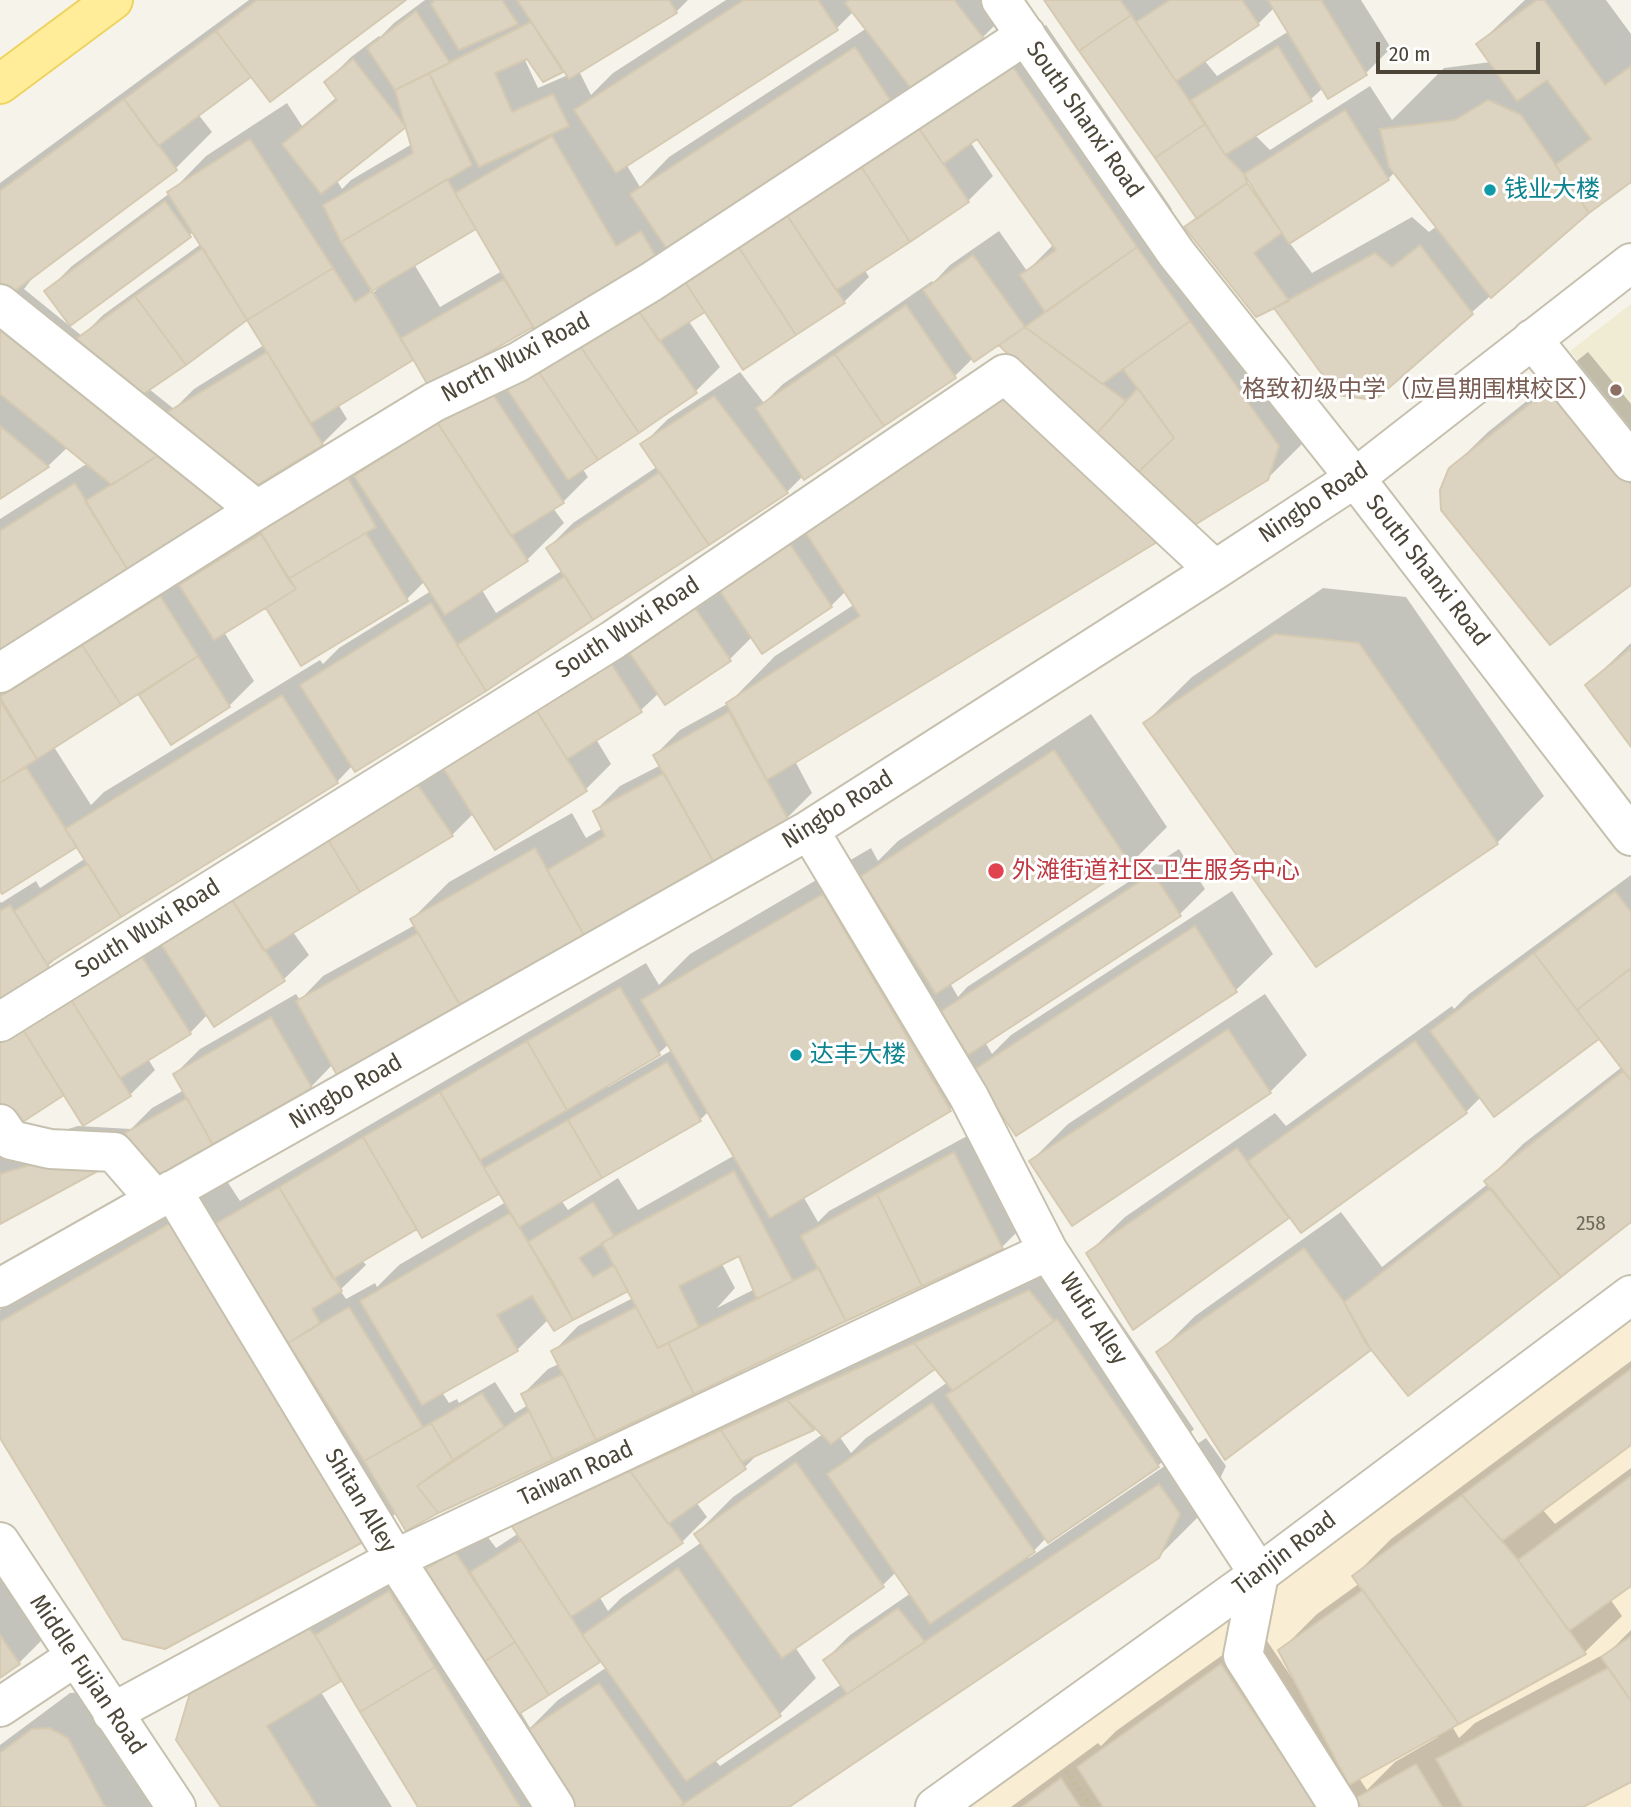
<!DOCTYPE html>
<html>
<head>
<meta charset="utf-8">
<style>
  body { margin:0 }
  #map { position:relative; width:1631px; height:1807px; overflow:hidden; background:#f6f4ea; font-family:"Fira Sans Condensed",sans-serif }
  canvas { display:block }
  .scale { position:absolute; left:1376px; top:42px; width:164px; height:32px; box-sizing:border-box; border:4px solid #4b4637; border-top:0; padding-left:9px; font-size:21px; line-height:24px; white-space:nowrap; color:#4b4637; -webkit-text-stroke:5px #fff; paint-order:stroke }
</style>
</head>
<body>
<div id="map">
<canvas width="1631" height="1807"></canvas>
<div class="scale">20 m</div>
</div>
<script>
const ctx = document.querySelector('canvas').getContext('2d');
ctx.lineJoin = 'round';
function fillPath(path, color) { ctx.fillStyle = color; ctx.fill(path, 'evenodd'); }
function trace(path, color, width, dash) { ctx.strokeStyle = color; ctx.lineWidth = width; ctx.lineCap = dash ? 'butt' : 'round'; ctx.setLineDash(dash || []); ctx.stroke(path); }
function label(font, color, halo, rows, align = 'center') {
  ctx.font = font + ' "Fira Sans Condensed","Noto Sans SC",sans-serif'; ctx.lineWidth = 6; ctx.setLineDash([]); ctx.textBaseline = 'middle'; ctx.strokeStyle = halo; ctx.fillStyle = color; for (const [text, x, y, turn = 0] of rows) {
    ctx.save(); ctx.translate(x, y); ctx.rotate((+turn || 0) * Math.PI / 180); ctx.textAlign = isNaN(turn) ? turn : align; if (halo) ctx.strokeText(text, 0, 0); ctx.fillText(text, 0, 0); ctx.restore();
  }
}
fillPath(new Path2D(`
  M1631 1295V1807H935Z`), '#f9edd4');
fillPath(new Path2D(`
  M1631 304V428L1570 351Z`), '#f0ebd3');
fillPath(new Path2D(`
  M249 0H403L251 75 198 114 212 132 175 169 34 276 24 289 82 336 103 315 201 244 194 231 189 236 47 291 72 266 170 193 206 156 287 103 302 126 337 97 326 82 351 57 379 36 380 37 394 23 425 0H688L676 12 579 71 591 95 613 73 726 0H998L1008 12 983 37 932 72 933 74 673 256 533 324 429 384 414 357 338 404 347 419 322 444 258 483 261 485 0 658V519L88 463 68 447 48 466 0 497V183ZM854 11 867 28 669 157 640 187 626 164 837 28ZM528 57 543 80 564 69 568 75 538 88 524 58ZM407 125 412 144 351 180 342 189 336 179ZM476 227 502 271 440 307 414 264ZM378 286 379 287 370 296V290ZM247 318 264 345 194 389 174 409 149 389Z
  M1046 0H1361L1391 48 1366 73 1323 88 1311 99 1255 135 1270 150 1370 86 1392 120 1444 68 1491 62 1478 44 1525 0H1606L1631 34V180L1588 211 1472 312 1277 309 1187 227 1197 216ZM1274 8 1289 31 1217 76 1204 60 1258 24ZM1395 172 1437 226 1429 232 1412 217 1312 273 1289 242 1388 179ZM1246 174 1270 211 1268 213 1246 184 1243 175Z
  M1046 25 1172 209 1161 220 1214 295 1227 286 1315 409 1305 441 1267 479 1180 519 795 761 812 793 787 818 338 1073 333 1064 311 1087 131 1140 0 1222V1023L1019 364 999 343 973 358 955 376 805 478 803 476 787 492 485 689 353 765 337 782 67 949 0 1008V901L1 903 36 881 40 888 86 858 77 844 0 887V690L186 572 189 577 206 560ZM978 137 1054 244 1027 271 999 231 950 265 933 283 932 281 783 384 764 403 740 372 668 419 643 444 658 466 573 523 548 548 563 570 496 613 482 590 527 560 564 523 553 508 563 502 588 477 582 468 695 392 720 367 688 320 705 309 844 302 869 277 864 269 968 201 993 176 971 143ZM425 581 431 591 339 648 323 664 320 660 104 792 91 805 54 747 139 692 171 742 229 706 254 681 224 632 266 605 301 664 407 599ZM846 591 855 604 775 656 729 703 680 730 655 755 661 765 620 786 595 811 603 828 586 838 572 813 449 882 412 919 415 925 323 976 300 1000 296 994 200 1049 175 1074 184 1090 152 1108 131 1129 78 1126 32 1140 21 1121 65 1093 130 1095 155 1070 148 1059 190 1033 208 1014 283 980 309 955 293 932 452 835 474 813 496 847 586 789 611 764 596 739 641 710 659 693 730 659 753 636 831 606Z
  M1588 352 1631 404V582L1450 469 1488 432Z
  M1323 588 1406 597 1544 796 1497 843 1145 723 1192 677Z
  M1631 643V744L1587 685Z
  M1091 714 1167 827 1130 864 950 983 958 997 967 987 1179 849 1205 889 1180 914 985 1042 992 1054 1011 1035 1232 891 1273 954 1236 990 1016 1134 980 1079 950 1109 803 1196 818 1222 829 1211 980 1129 1027 1222 1002 1247 406 1528 397 1512 375 1534 0 1435V1310L16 1294 223 1175 240 1201 646 963 659 985 690 954 871 848 878 861 898 841ZM669 1044 672 1050 608 1087 606 1084 659 1053ZM709 1111 735 1155 638 1210 618 1178 568 1210 561 1200 700 1120ZM500 1192 506 1202 399 1265 377 1287 375 1283 346 1299 340 1290 366 1265 362 1260 418 1227 423 1236ZM739 1253 755 1289 717 1308 735 1288 721 1262ZM628 1289 633 1298 578 1326 553 1352 559 1364 548 1369 523 1394 528 1405 515 1413 495 1382 459 1403 457 1399 449 1403 442 1392 517 1350 549 1319Z
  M1631 875V1219L1371 1347 1158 1353 1195 1316 1341 1212 1382 1267 1489 1183 1486 1181 1523 1144 1622 1067 1599 1037 1495 1115 1481 1097 1466 1112 1289 1215 1133 1328 1088 1253 1125 1217 1275 1113 1286 1126 1452 1006 1454 1009 1469 994Z
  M1265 994 1307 1055 1270 1092 1031 1161 1068 1124Z
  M1055 1266 1078 1295 1094 1284 1194 1429 1158 1466 1047 1537 1028 1557 1029 1558 1206 1438 1226 1466 1205 1510 1158 1557 786 1807H420L342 1678 321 1692 392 1807H223L191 1694 239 1647 414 1567 419 1575 446 1548 481 1528 496 1548 519 1533 539 1500ZM936 1367 948 1382 866 1438 851 1453 839 1436ZM815 1426 823 1434 733 1497 696 1534 702 1542 621 1598 608 1611 599 1596 682 1542 707 1517 696 1502 745 1467 760 1452ZM896 1572 911 1593 850 1635 825 1660 842 1684 720 1766 715 1760 780 1714 816 1678 795 1647 883 1585ZM601 1658 607 1667 558 1700 530 1728 520 1711Z
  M1631 1361V1443L1542 1509 1555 1524 1631 1468V1584L1610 1599 1622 1616 1585 1652 1452 1726 1459 1738 1475 1723 1610 1651 1631 1630V1780L1579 1807H1011L1098 1743 1101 1746 1116 1731 1259 1629 1294 1681 1296 1680 1281 1650 1317 1614 1360 1583 1354 1576 1391 1539ZM1437 1734 1438 1737 1395 1762 1367 1790 1359 1778Z
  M0 1573 44 1638 19 1663 0 1676Z
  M86 1692 157 1807H0V1745L70 1693Z`), '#0003');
const building = new Path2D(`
  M257 0H406L270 102 216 31Z
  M435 0H502L518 24 459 50 431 4Z
  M517 0H669L677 13 569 79Z
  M744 0H818L838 30 616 173 574 110Z
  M850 0H954L984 39 911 88 845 3Z
  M1044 0H1120L1131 15 1079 51Z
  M1170 0H1242L1259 25 1176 81 1136 22Z
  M1268 0H1321L1367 75 1328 99Z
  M1537 0H1544L1605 85 1631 66V182L1589 213 1555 165 1591 139 1547 80 1517 101 1476 44Z
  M416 11 450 63 395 90 367 48Z
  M1131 15 1205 124 1155 158 1079 51Z
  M531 22 563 72 543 82 527 59 495 73 512 112 553 94 569 126 479 167 429 73Z
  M216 31 251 77 158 146 124 99Z
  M1278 46 1312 101 1225 155 1191 100Z
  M855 47 898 112 673 258 630 194Z
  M353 59 406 127 321 194 282 144 337 100 324 82Z
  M1008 60 1137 247 1045 312 1020 275 1056 250 977 139 943 164 914 121Z
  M429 73 472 165 341 242 323 205 413 153 395 90Z
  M124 99 177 170 12 293 0 283V191Z
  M1488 100 1521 115 1589 213 1491 298 1389 167 1380 129 1455 120Z
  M1345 110 1389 180 1289 244 1244 174Z
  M915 122 969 202 910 242 857 160Z
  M1205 124 1225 155 1244 174 1247 183 1197 219 1155 158Z
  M552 136 616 246 641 231 661 266 539 337 455 193Z
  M250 139 333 268 247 320 167 192Z
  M857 160 910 242 836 290 783 209Z
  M447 179 476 229 372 291 341 242Z
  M1247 183 1282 233 1254 253 1289 301 1256 317 1184 227Z
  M165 201 191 237 70 326 44 291Z
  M783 209 845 303 796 335 734 240Z
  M734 240 796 335 743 370 681 276Z
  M1420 245 1473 314 1375 400 1337 395 1274 308 1375 253 1392 267Z
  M1137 247 1190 321 1102 384 1025 327Z
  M203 248 247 320 186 365 135 296Z
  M973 255 1025 327 974 362 923 290Z
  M333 268 355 302 372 291 413 360 311 423 247 320Z
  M681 276 705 312 659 341 635 306Z
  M504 279 533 327 429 387 401 338Z
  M135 296 186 365 142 395 76 339Z
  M906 305 956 378 884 426 835 354Z
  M635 306 697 393 639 433 578 343Z
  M0 314 168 449 112 485 0 394Z
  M1190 321 1279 446 1268 480 1188 529 1132 478 1174 438 1123 369Z
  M1025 327 1126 401 1091 440 999 345Z
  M578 343 639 433 598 460 536 368Z
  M267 352 323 445 254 487 166 413Z
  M835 354 884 426 804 480 756 408Z
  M536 368 598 460 568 480 505 386Z
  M1005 386 1162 539 767 780 726 703 860 616 802 527Z
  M1551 387 1631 484V585L1550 645 1441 510 1440 490 1449 468Z
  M1138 388 1174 438 1132 478 1091 440Z
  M492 393 564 503 511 536 437 422Z
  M714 396 788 493 709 545 640 444Z
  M437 422 528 561 445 615 354 476Z
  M0 426 49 467 0 499Z
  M168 449 237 512 132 577 85 501Z
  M660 472 709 545 593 620 546 548Z
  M345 473 376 527 288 579 256 524Z
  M75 483 132 577 0 661V531Z
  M366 533 408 601 301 666 266 608 296 589 288 579Z
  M261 534 296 589 214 640 179 585Z
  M788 541 832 607 762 654 718 588Z
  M565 576 593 620 486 691 457 645Z
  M160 596 198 656 121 705 82 645Z
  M431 603 486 691 355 772 300 685Z
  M693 605 731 661 665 705 627 649Z
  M1275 634 1359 643 1498 844 1316 967 1143 723Z
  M82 645 121 705 37 759 0 697Z
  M1631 648V747L1585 685Z
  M198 656 230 707 171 745 139 695Z
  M609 660 642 712 567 759 535 708Z
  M282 695 338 783 121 917 65 829Z
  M0 701 37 759 0 783Z
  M535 708 587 791 495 850 442 766Z
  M729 712 788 819 713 861 653 755Z
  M1054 750 1131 865 936 994 860 877Z
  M26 767 77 847 2 894 0 890V783Z
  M664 773 713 861 584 935 547 870 605 836 593 811Z
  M413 778 453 836 360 892 324 833Z
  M324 833 360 892 264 951 227 892Z
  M535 848 584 935 460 1005 410 919Z
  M88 864 121 917 47 964 14 911Z
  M1153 873 1181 916 968 1055 940 1012Z
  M1615 891 1631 912V968L1577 1010 1534 953Z
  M227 892 285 981 214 1027 156 936Z
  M823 894 951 1111 770 1218 641 1000Z
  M10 905 50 969 0 1010V911Z
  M1195 926 1237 992 1016 1136 972 1071Z
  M418 933 460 1005 337 1075 296 1001Z
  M136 948 191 1034 120 1078 65 990Z
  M1534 953 1599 1039 1494 1117 1430 1031Z
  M1631 968V1081L1577 1010Z
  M620 987 660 1055 567 1110 527 1041Z
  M65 990 131 1096 83 1126 17 1020Z
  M271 1017 312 1088 213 1145 173 1074Z
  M17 1020 64 1095 15 1127 0 1104V1031Z
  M1228 1029 1271 1093 1072 1226 1029 1161Z
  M527 1041 567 1110 480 1160 440 1092Z
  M1415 1041 1467 1113 1301 1233 1248 1161Z
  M667 1062 701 1121 602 1178 568 1120Z
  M1623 1071 1631 1081V1222L1561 1277 1484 1181Z
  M440 1092 499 1194 422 1238 363 1137Z
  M187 1098 213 1145 152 1180 125 1133Z
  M568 1120 602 1178 519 1227 484 1168Z
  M363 1137 417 1229 333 1279 279 1187Z
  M1237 1148 1289 1218 1133 1330 1086 1253Z
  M954 1152 1003 1249 922 1286 877 1194Z
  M40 1162 107 1166 0 1224V1174Z
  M734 1171 793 1281 757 1299 739 1256 679 1286 699 1327 658 1348 602 1243Z
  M279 1187 342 1291 312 1309 320 1323 288 1343 215 1224Z
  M1491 1188 1561 1277 1408 1396 1365 1342 1344 1302Z
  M877 1194 922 1286 846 1321 801 1236Z
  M593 1202 614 1236 579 1258 593 1277 614 1265 628 1291 573 1320 528 1242Z
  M510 1213 553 1282 573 1320 554 1331 532 1296 497 1315 518 1351 422 1405 360 1301Z
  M176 1220 376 1535 165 1649 123 1639 0 1438V1322Z
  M1304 1248 1344 1302 1371 1350 1225 1460 1156 1352Z
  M819 1268 846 1321 694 1394 668 1343Z
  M1029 1290 1054 1321 953 1391 914 1343Z
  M349 1307 423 1427 364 1461 288 1343Z
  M636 1307 658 1348 668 1343 694 1394 596 1440 551 1351Z
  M1057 1319 1159 1467 1048 1543 946 1395Z
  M914 1343 935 1369 831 1444 787 1400Z
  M1631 1369V1445L1502 1541 1462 1495Z
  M563 1374 596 1440 553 1460 521 1394Z
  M482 1393 504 1427 453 1460 431 1423Z
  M787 1400 814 1430 742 1462 721 1430Z
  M932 1403 1035 1552 930 1624 827 1474Z
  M529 1411 553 1460 438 1513 417 1486Z
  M431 1423 453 1460 417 1486 438 1513 406 1531 364 1461Z
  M721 1430 746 1469 668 1524 630 1471Z
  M796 1462 884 1587 782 1658 694 1534Z
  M630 1471 683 1543 571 1617 511 1525Z
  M1631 1476V1586L1569 1631 1518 1560Z
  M1159 1484 1180 1514 1159 1558 789 1807H679Z
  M1462 1495 1518 1560 1586 1654 1459 1724 1352 1576Z
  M521 1540 600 1662 549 1695 470 1572Z
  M455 1552 515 1642 478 1666 419 1573Z
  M678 1568 781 1716 686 1781 582 1635Z
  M1363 1590 1459 1724 1349 1785 1278 1650Z
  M389 1591 435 1667 360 1712 315 1635Z
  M898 1608 925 1642 847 1694 823 1660Z
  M305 1625 315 1635 341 1681 267 1726 317 1807H221L176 1740 190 1693Z
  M0 1635 20 1664 0 1678Z
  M1631 1636V1701L1601 1657Z
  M515 1642 549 1695 511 1719 478 1666Z
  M1221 1664 1317 1807H1103L1077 1767Z
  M435 1667 520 1807H418L360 1712Z
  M1608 1668 1631 1701V1782L1583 1807H1463L1436 1759Z
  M599 1683 684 1804 679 1807H569L519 1736Z
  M49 1728 68 1738 105 1807H0V1753L32 1729Z
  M1416 1764 1442 1807H1361L1356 1798Z
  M1061 1778 1080 1807H1022Z`);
fillPath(building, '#dcd4c1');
trace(building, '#d5cab1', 2);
const minor = new Path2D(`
  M1001 0 1176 253 1355 478 1631 836
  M0 304 257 510
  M1532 339 1631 462
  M0 673 257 510 434 402 518 362 651 282 1026 35
  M809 830 969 1097 1048 1251 1259 1574 1243 1656 1339 1807
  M0 1022 613 640 1005 374 1215 570
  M0 1124 11 1140 50 1149 114 1152 155 1199
  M172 1190 395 1559 555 1807
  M0 1288 809 830 1215 570 1355 478 1631 263
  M0 1542 176 1807
  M0 1707 75 1657
  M112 1713 395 1559 1048 1251
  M935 1807 1259 1574 1631 1295`);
const major = new Path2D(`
  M0 84 113 0`);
trace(minor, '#c6c0ae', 42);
trace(major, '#efd360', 42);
trace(new Path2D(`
  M1066 1770 1091 1807`), '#c6bb9b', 4.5, [3.5, 3.5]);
trace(minor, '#fff', 38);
trace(major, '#ffed9a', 38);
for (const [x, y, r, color] of [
  [1490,190,7,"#0f9aa8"],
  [1616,390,7,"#8d6e63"],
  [996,871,9,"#e0444e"],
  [796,1055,7,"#0f9aa8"]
]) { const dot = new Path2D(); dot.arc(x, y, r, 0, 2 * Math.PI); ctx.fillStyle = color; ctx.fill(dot); trace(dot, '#fff', 2.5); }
label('21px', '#6f6a5a', null, [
  ["258",1591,1224]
]);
label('24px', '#4b4637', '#fff', [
  ["South Shanxi Road",1084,120,55],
  ["North Wuxi Road",516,358,-28],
  ["Ningbo Road",1314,503,-34],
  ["South Shanxi Road",1427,571,52],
  ["South Wuxi Road",628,628,-33],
  ["Ningbo Road",838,810,-32],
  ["South Wuxi Road",148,929,-32],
  ["Ningbo Road",346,1092,-30],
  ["Wufu Alley",1093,1319,57],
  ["Taiwan Road",576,1474,-25],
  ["Shitan Alley",360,1501,59],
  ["Tianjin Road",1285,1554,-37],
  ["Middle Fujian Road",87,1675,56]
]);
label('24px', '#0d838f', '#fff', [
  ["钱业大楼",1504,190],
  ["达丰大楼",810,1055]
], 'left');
label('24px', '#785e54', '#fff', [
  ["格致初级中学（应昌期围棋校区）",1602,390]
], 'right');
label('24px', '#be3a42', '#fff', [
  ["外滩街道社区卫生服务中心",1012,871]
], 'left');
</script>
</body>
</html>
